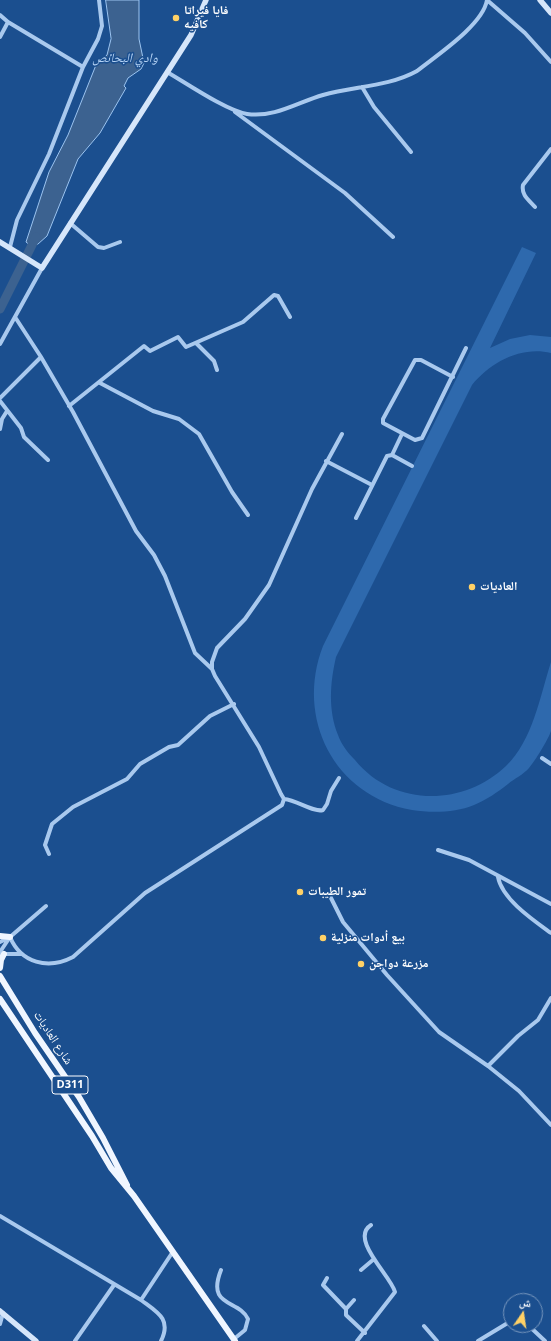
<!DOCTYPE html>
<html>
<head>
<meta charset="utf-8">
<style>
  body { margin:0 }
  #map { position:relative; width:551px; height:1341px; overflow:hidden; background:#1b4f8f; font-family:"Open Sans","Noto Naskh Arabic",sans-serif }
  canvas { display:block }
  .north { position:absolute; left:503px; top:1293px; width:40px; height:40px; box-sizing:border-box; background:#1b4f8f; border:1px solid #7695bc; border-radius:50%; rotate:13deg; font-size:11px; font-weight:700; line-height:16px; text-align:center; color:#fff }
  .north::after { content:''; display:block; margin:auto; width:14px; height:18px; background:#ffd166; clip-path:polygon(50% 0,100% 100%,50% 72%,0 100%) }
</style>
</head>
<body>
<div id="map">
<canvas width="551" height="1341"></canvas>
<div class="north">ش</div>
</div>
<script>
const ctx = document.querySelector('canvas').getContext('2d');
ctx.lineJoin = 'round';
function fillPath(path, color) { ctx.fillStyle = color; ctx.fill(path, 'evenodd'); }
function trace(path, color, width, dash) { ctx.strokeStyle = color; ctx.lineWidth = width; ctx.lineCap = dash ? 'butt' : 'round'; ctx.setLineDash(dash || []); ctx.stroke(path); }
function label(font, color, halo, rows, align = 'center') {
  ctx.font = font + ' "Open Sans","Noto Naskh Arabic",sans-serif'; ctx.lineWidth = 3; ctx.setLineDash([]); ctx.textBaseline = 'middle'; ctx.strokeStyle = halo; ctx.fillStyle = color; for (const [text, x, y, turn = 0] of rows) {
    ctx.save(); ctx.translate(x, y); ctx.rotate((+turn || 0) * Math.PI / 180); ctx.textAlign = isNaN(turn) ? turn : align; if (halo) ctx.strokeText(text, 0, 0); ctx.fillText(text, 0, 0); ctx.restore();
  }
}
fillPath(new Path2D(`
  M522 247 536 253 490 348 510 339 530 335 551 337V353C521 346 491 362 472 385L336 657C330 683 328 710 338 735 341 744 348 753 355 760 393 807 463 807 506 766 533 740 540 696 551 662 551 679 551 696 551 713 551 718 551 726 551 731 548 740 535 761 529 768 524 774 514 779 508 784 498 792 486 800 474 805 455 813 431 813 412 810 334 796 295 718 323 646Z`), '#2e69ad');
const water = new Path2D(`
  M106 0H139V39L144 63 141 69 128 78 124 86 126 88 100 133 78 159 47 236 38 244 31 246 26 242 49 172 68 135 96 65 107 55 111 39Z`);
fillPath(water, '#3c6290');
trace(water, '#9cc4f0', 1);
trace(new Path2D(`
  M0 309 36 237`), '#3c6290', 9);
trace(new Path2D(`
  M487 0 525 33 551 62
  M0 15 8 22 83 67
  M0 37 8 22
  M167 72C186 83 227 111 247 114 275 118 298 102 323 95 354 86 388 87 417 71 437 55 483 25 487 0
  M362 87 374 107 411 152
  M235 112 345 193 393 237
  M535 207C529 200 521 195 523 185L551 149
  M70 223 98 247 104 248 120 242
  M10 247 17 220 49 154 83 67 98 39 102 26 99 0
  M15 317 41 357 73 412 136 531 154 555 165 576 195 653 212 669
  M196 343 214 361 217 370
  M0 344 42 268
  M453 377 421 360H415L383 419V423L415 440 422 438 466 348
  M100 383 153 411 179 419 199 434 232 492 248 515
  M0 398 41 357
  M0 401 21 428 24 437 48 460
  M69 406 144 346 150 351 178 337 186 347 243 322 274 295 278 296 290 317
  M0 429 2 419 7 411
  M392 455 402 434
  M326 461 372 485
  M356 518 387 456 392 455 412 466
  M542 758 551 764
  M284 799C297 800 314 813 323 810L327 804 331 791 339 778
  M438 850 469 860 551 904
  M49 854 45 845 52 824 73 807 127 779 140 764 169 747 178 745 210 716 234 704
  M498 877C502 899 533 920 551 933
  M329 894 343 922 387 975 439 1032 488 1066 519 1091 551 1125
  M10 937C21 963 48 970 73 957L145 893 282 805 284 799 281 794 259 747 215 676 212 669V662L217 648 245 619 269 585 312 489 342 434
  M0 942 10 937 46 906
  M0 952 10 937
  M0 954H21
  M488 1066 518 1036 538 1020 551 998
  M0 1216 141 1300C157 1312 172 1319 161 1341
  M221 1270C206 1308 239 1299 248 1319L245 1330 234 1339
  M361 1270 374 1259
  M327 1278 323 1285 346 1309
  M141 1300 172 1253
  M354 1300 346 1309V1315L365 1333
  M0 1324 3 1313
  M528 1325 545 1341
  M424 1326 437 1341
  M75 1341 114 1285
  M357 1341 395 1292C391 1276 349 1239 371 1225
  M478 1341 511 1321`), '#a9c9ee', 4);
trace(new Path2D(`
  M540 0 551 13
  M0 242 42 268 191 35 206 0
  M0 1311 36 1341`), '#d6e6fa', 5.5);
trace(new Path2D(`
  M0 936 10 937
  M0 968 1 960 4 954
  M0 976 35 1033 79 1097 103 1138 127 1185
  M0 999 92 1136 111 1168 134 1196 235 1341`), '#f0f6ff', 6);
for (const [x, y, r, color] of [
  [176,18,4,"#ffd166"],
  [472,587,4,"#ffd166"],
  [300,892,4,"#ffd166"],
  [323,938,4,"#ffd166"],
  [361,964,4,"#ffd166"]
]) { const dot = new Path2D(); dot.arc(x, y, r, 0, 2 * Math.PI); ctx.fillStyle = color; ctx.fill(dot); trace(dot, '#1b4f8f', 1.5); }
for (const [x, y, w] of [
  [70,1085,36]
]) { const box = new Path2D(); box.roundRect(x - w / 2, y - 9, w, 18, 3); ctx.fillStyle = '#1b4f8f'; ctx.fill(box); trace(box, '#fff', 1); }
label('bold 11px', '#fff', null, [
  ["D311",70,1085]
]);
label('bold 12px', '#fff', '#1b4f8f', [
  ["فايا فيراتا",184,11],
  ["كافيه",184,25],
  ["العاديات",480,587],
  ["تمور الطيبات",308,892],
  ["بيع أدوات منزلية",331,938],
  ["مزرعة دواجن",369,964]
], 'left');
label('12px', '#fff', '#1b4f8f', [
  ["شارع العاديات",53,1038,57]
]);
label('italic 13px', '#b5d3f5', '#1b4f8f', [
  ["وادي البحائص",125,58]
]);
</script>
</body>
</html>
